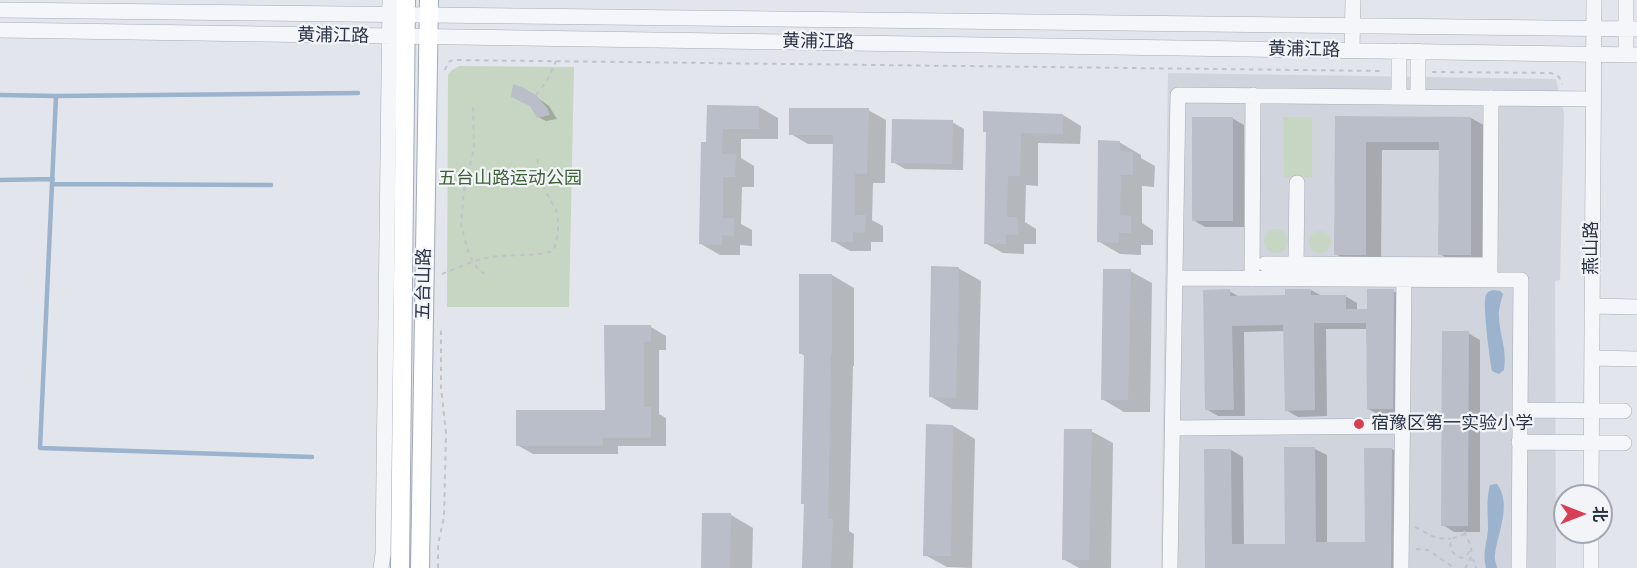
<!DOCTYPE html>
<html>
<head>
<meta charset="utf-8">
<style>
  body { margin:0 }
  #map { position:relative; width:1637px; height:568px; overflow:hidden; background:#e2e5eb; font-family:Karla,"Noto Sans SC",sans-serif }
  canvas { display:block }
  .north { position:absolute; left:1553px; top:484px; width:60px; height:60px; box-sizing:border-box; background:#f2f4f8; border:2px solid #a1a6b0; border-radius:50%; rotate:90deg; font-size:16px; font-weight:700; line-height:24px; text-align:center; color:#283244 }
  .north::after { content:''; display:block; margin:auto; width:21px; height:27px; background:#d83f54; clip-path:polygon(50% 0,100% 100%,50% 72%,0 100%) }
</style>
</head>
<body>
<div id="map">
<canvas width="1637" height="568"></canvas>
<div class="north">北</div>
</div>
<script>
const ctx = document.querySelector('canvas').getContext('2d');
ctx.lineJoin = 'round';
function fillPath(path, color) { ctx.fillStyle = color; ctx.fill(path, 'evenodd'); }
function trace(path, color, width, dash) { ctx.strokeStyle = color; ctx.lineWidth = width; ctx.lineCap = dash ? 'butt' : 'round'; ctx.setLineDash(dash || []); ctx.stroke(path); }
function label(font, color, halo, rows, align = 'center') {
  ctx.font = font + ' Karla,"Noto Sans SC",sans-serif'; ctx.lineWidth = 4.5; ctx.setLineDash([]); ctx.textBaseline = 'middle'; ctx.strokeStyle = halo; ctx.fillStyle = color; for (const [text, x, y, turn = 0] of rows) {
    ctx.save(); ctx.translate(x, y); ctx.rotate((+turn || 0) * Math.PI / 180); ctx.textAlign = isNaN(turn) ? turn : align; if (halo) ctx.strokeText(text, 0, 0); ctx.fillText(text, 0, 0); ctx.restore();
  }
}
fillPath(new Path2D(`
  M1168 73 1556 79 1564 114 1560 280 1555 281 1556 568H1161Z`), '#d0d4dd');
fillPath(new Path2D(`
  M459 66 574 67 569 307H447L448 75 452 70Z
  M1283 117H1312V177H1284Z
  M1264 241a12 12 0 1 1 24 0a12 12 0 1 1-24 0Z
  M1309 242a11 11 0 1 1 22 0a11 11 0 1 1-22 0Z`), '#c7d6c2');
fillPath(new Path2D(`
  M1494 290 1500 291 1503 294C1501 302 1498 310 1499 318 1500 337 1507 348 1504 370L1499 374 1492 371C1490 361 1482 302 1486 295 1488 291 1490 291 1494 290Z
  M1497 484C1512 504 1498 532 1495 554 1494 558 1496 563 1497 568H1486C1482 552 1487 544 1488 529 1488 514 1486 499 1490 485Z`), '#9bb3cd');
fillPath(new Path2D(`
  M531 93 549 106 557 119 546 121 538 117 531 106Z
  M708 107H759L778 118V139H741V158L754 166V187H742L741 224 752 230V246L740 245V255H720L701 244 708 144Z
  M868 110 886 120 885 183H873L872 220 883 226V242H871V251H850L833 241 834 144H808L791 134Z
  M1063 115 1081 126 1080 144 1038 143V186L1026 185 1025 222 1036 229V244H1024V254L1003 253 985 243 987 133Z
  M1336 117 1471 118 1487 127 1486 263H1455L1440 254V150H1382L1381 263H1351L1336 254Z
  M1232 118 1244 125V227H1205L1193 220Z
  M952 122 964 129 963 170 905 169 893 162Z
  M1119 142 1141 155V158L1155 166 1154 187 1142 186V223L1153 230V245H1141V255L1120 254 1098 241Z
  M958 268 981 281 978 410 952 409 930 396Z
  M1130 271 1152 283 1150 412H1124L1102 399Z
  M832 275 854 288V366H853L849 531 854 534 853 568H804L806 505 802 503 805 356 800 353Z
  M1286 290H1311L1322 296H1345L1357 303V310H1368L1393 291 1405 297 1404 415H1380L1368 409 1367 329H1326L1327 416 1298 417 1286 410 1285 331 1244 332 1245 416H1218L1206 409 1229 291 1240 297H1286Z
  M651 327 666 336V350H659V414L666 418V446H618V454H533L517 445 606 411Z
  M1468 333 1480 340V532H1454L1443 525Z
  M953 426 975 439 972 568 947 567 925 555Z
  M1091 431 1113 443 1111 568H1079L1063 559Z
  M1315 449 1327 455V544L1366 543 1365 449H1392L1404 456 1403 568H1207L1206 451 1231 450 1243 457 1244 545H1286Z
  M731 515 753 528 752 568H702Z`), '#0003');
trace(new Path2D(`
  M0 95 56 96 358 93
  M56 96 40 448 312 457
  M0 180 53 179
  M53 184 271 185`), '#9bb3cd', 4.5);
fillPath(new Path2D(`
  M513 84 522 87 536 95 547 108 550 115 537 118 530 106 511 97Z
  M707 105 759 106V129H723L722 154H736L735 177H723V218H734V236L722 235V245L699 244 701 142H706Z
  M789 108H869L867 174H855V215H866L865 233 853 232V242H831L833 135H789Z
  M983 111 1063 114V134L1021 133 1020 176H1008L1007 217H1018V235L1006 234V244H984L986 132H983Z
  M1335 116 1471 117V255H1438L1439 142H1366V255H1334Z
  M1192 117H1233V221H1192Z
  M892 119 953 120 952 164 891 163Z
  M1098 140 1120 141V151L1133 152V175H1121L1120 215 1131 216V233H1119V243L1097 242Z
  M931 266 959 267 956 398 929 397Z
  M1103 269H1131L1128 400H1101Z
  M799 274H832V354H831L828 519H833L831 568H802L804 504H801L804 354H799Z
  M1230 289V296L1285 295V289H1311V295H1346V309H1367V289H1394L1393 409H1367L1366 323H1314L1315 410 1285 411 1283 325 1232 326 1234 410H1205L1203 290Z
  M604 325H651V342H644V407H651V438H603V446H516V410H605Z
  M1442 331H1469L1468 526H1441Z
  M926 424 953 425 951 556H923Z
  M1064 429H1092L1089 560H1062Z
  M1284 447H1315L1316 542H1365L1364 448H1392L1391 568H1205L1204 449H1231L1232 544H1285Z
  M702 513H731L730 568H701Z`), '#b9bec9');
const minor = new Path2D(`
  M1626 0V55
  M0 10 1637 29
  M0 30 1637 55
  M1352 50 1353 0
  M1399 97V51
  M1418 97V51
  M1265 264 1490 265
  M1296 265 1297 183
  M1490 275 1491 98
  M1175 278 1521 280 1519 568
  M1252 279 1253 95
  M1592 306 1637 307
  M1592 358 1637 359
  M1520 410 1624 411
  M1173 428 1403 426
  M1519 442 1624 443
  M1591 496 1594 0
  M381 568 383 554 390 0
  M1170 568 1178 95 1593 99
  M1401 568 1404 279
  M1591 568V532`);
const major = new Path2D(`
  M400 568 406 0
  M420 568 429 0`);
trace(minor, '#a6acb6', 16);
trace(major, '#a0a9b8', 20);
trace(new Path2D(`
  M445 70 448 62 453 60 1384 71
  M1432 72 1551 73 1559 77 1562 84
  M536 95 547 81 556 61
  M473 107 474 148 464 190 461 225 468 251 473 262 478 269 486 275
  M442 274C458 268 475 259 492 257 509 254 542 257 554 250L558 232V219L556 210 540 181 537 157
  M1415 527 1436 538 1451 539
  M1464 531C1471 546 1476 553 1465 568
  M1465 534 1451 539C1449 549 1453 555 1462 558L1467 555 1471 549
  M1416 549 1428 550 1450 565 1452 568
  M1471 559 1475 562 1476 568
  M438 568V544L444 517 446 433 441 387V330`), '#c0c3ca', 2, [4.5, 4.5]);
trace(minor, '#f5f6f9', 15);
trace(major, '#fff', 18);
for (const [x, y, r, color] of [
  [1359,424,6,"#d83f54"]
]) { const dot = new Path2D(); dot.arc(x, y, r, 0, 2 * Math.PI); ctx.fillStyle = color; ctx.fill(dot); trace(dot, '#f2f4f8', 2); }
label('18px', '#283244', '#f2f4f8', [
  ["黄浦江路",333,36,1],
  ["黄浦江路",818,42,1],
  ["黄浦江路",1304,50,1],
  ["燕山路",1592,248,-90],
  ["五台山路",424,284,-89]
]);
label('18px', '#3d6135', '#f2f4f8', [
  ["五台山路运动公园",510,179]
]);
label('18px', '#283244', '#f2f4f8', [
  ["宿豫区第一实验小学",1371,424]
], 'left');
</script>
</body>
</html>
